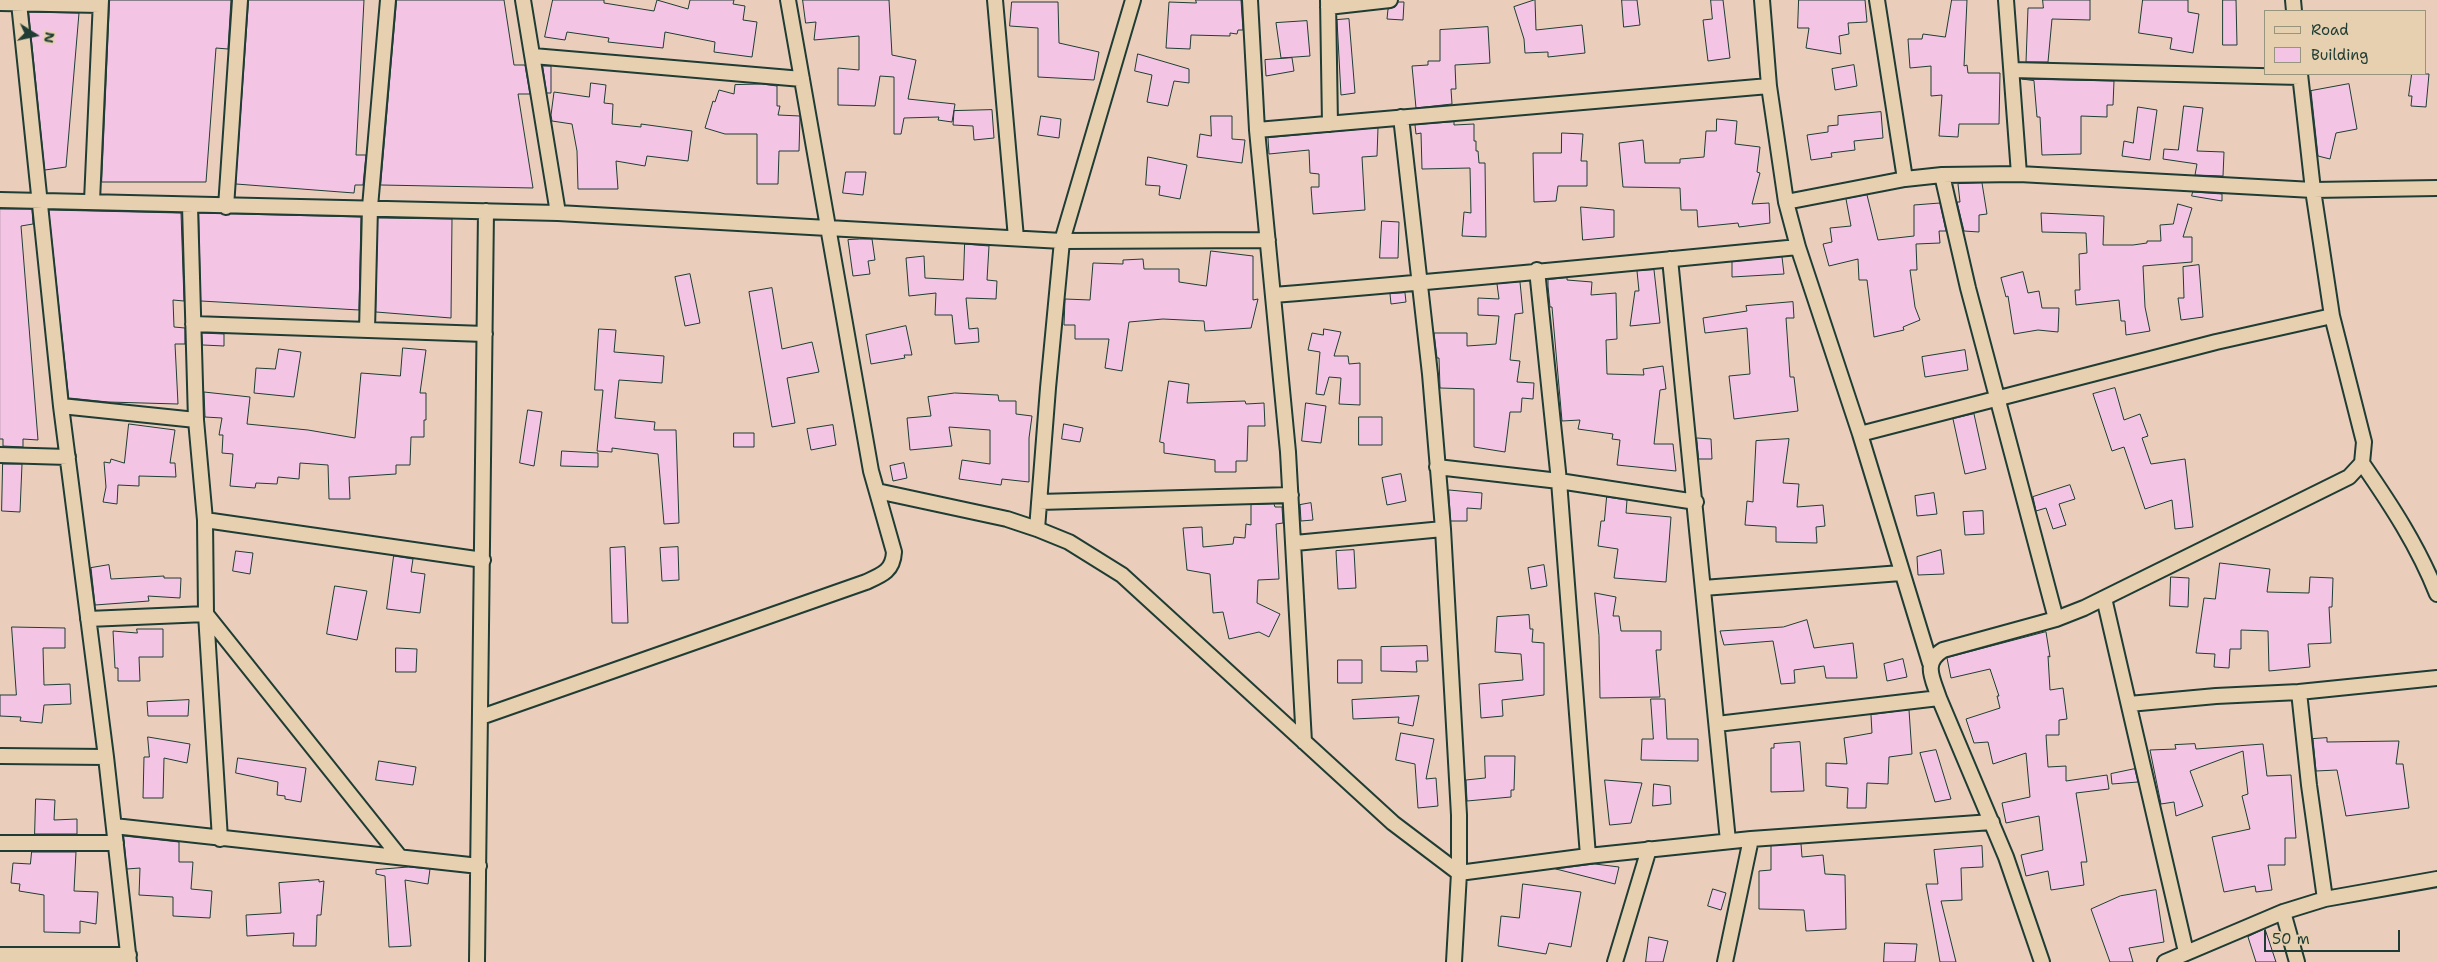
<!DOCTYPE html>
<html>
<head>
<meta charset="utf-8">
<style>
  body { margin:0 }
  #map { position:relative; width:2437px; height:962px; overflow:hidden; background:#eacebb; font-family:"Shantell Sans",sans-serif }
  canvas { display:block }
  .legend { position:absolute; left:2264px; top:10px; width:162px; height:65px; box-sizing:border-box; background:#e7d0b0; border:1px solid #97957e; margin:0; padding:6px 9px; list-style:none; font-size:15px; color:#1f3d34 }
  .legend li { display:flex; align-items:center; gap:10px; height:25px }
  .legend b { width:25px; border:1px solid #97957e }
  .north { position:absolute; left:10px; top:10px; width:50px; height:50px; -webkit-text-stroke:4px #e7d0b0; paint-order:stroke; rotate:100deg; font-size:14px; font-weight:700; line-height:20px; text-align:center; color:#1f3d34 }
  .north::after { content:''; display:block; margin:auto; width:18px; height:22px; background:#1f3d34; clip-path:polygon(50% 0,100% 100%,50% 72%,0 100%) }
  .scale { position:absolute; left:2264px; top:930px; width:136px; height:22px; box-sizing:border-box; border:2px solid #1f3d34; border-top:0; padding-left:6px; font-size:15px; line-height:18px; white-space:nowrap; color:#1f3d34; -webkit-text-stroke:4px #e7d0b0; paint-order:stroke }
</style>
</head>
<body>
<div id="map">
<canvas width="2437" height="962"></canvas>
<ul class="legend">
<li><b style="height:6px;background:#e7d0b0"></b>Road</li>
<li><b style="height:14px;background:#f4c4e5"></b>Building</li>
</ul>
<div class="north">N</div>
<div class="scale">50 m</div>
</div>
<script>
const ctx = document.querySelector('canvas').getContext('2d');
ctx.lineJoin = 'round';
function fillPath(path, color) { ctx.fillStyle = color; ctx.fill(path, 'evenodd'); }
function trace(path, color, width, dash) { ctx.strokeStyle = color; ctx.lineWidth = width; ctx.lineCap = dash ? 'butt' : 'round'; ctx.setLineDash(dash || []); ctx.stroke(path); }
const building = new Path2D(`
  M110 0H231L228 49 216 48 206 182H102Z
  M249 0H364L356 155H366L363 185H355L354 193 236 184Z
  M397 0H504L514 65H525L530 94H518L533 188 381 185Z
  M553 0H604V3L654 11 657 0 688 9 690 0H734L733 4 745 6 743 20 757 22 752 57 714 52 715 42 665 32 663 48 608 42 609 38 567 32 565 40 545 37Z
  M803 0H889L892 55 916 60 908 99 955 104 952 122 938 120 939 117 904 118 901 134H894V77L880 76 875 106 838 105V68L859 70V36L814 40 816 22 806 23Z
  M1196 0H1241L1243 30H1238L1237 34 1230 33V36L1191 35 1190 49 1166 48 1169 2 1196 3Z
  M1535 0 1536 30 1582 25 1585 53 1548 57V52L1525 53 1524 39 1514 7Z
  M1622 0H1637L1640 25 1624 27Z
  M1711 0H1723L1730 58 1708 61 1703 20 1712 19Z
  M1799 0H1865L1867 22 1848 23 1849 34 1839 36 1841 54 1806 48 1809 28H1798Z
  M1952 0H1967L1964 66 1967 65 1968 73H2000L1999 124H1959L1958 137 1939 136 1942 95 1931 96V66L1910 68 1908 39H1922L1923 34 1945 37Z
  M2043 0H2090V20L2052 19 2048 62H2026L2028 8H2043Z
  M2143 0H2188V12L2199 14 2193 53 2170 49 2172 38 2139 33Z
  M2223 0H2236L2237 45H2223Z
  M1012 2H1058L1059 43 1099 52 1094 80 1038 77V28L1010 26Z
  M1398 2H1404L1403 20 1387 19 1388 9 1395 7Z
  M29 12 79 13 66 167 45 170Z
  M1349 19 1355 93 1341 95 1337 20Z
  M1307 21 1310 56 1281 58 1276 23Z
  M1488 27 1490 63 1455 65 1456 89H1451L1452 104 1416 108 1412 66 1428 65V61H1440V30Z
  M1138 54 1189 69V83L1174 81 1168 106 1147 102 1152 75 1135 71Z
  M1292 58 1294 71 1266 76 1265 60Z
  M1854 65 1857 86 1835 90 1832 69Z
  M543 66H551V93H547Z
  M2412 74H2429L2426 107 2411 106 2412 96H2409Z
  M2022 79 2114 81 2113 105H2107V117L2081 116V154L2042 155 2040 117H2037L2034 81Z
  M591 83 606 85 604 103 613 104 612 124 641 127V124L692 131 688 161 647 156 645 166 616 161 618 189H578L577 151 572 124 552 121 551 115 554 92 589 97Z
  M762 84 777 86V106H780L778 115 800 116 799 151H779L778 184H757V134H725L705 128 713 101 715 102 719 90 734 94 735 85Z
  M2349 84 2357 129 2336 133 2330 159 2318 156 2311 91Z
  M2184 106 2203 108 2197 151 2224 152 2223 176 2195 175 2197 164 2163 159 2164 149 2178 150Z
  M2138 107 2157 110 2150 160 2122 156 2124 141 2133 143Z
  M992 110 994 138 974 140 973 126 953 125 954 111Z
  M1881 112 1883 138 1854 141 1855 150 1831 153 1832 157 1811 160 1807 135 1828 132V126L1838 125V116Z
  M1041 116 1061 119 1059 138 1038 135Z
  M1211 116H1232V139L1245 140 1242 163 1197 157 1200 134 1211 136Z
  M1717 119 1737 121 1735 144 1760 147 1757 172 1760 173 1752 204 1769 203 1770 223 1739 227 1738 223 1698 227 1697 210H1681L1680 188 1623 187 1619 143 1643 140 1645 163H1680V159L1704 157 1706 131H1716Z
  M1454 122V125L1474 124V141H1476V151H1478L1479 163H1485L1486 237 1462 236 1464 212 1471 213 1470 168 1422 169 1421 133 1416 134 1415 125Z
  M1378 128 1377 156 1362 157 1365 210 1313 214 1311 187H1319V174L1310 173 1309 150 1269 154 1268 138Z
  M1562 133 1583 134 1581 161H1587V186H1558L1556 201 1534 202 1533 153H1561Z
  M1148 157 1187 165 1180 199 1159 195 1160 186 1146 185Z
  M846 172H866L863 195 843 193Z
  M1982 183 1987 214 1979 215V232L1964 231 1957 202H1960L1958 184Z
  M2193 192 2222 194V201L2192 196Z
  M1867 195 1878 240 1914 236V205L1940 203 1946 231H1939L1940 243 1916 244 1917 270H1910L1915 307 1920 320 1903 327 1904 330 1874 337 1867 280H1859L1858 259 1829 266 1823 244 1832 242 1830 228 1851 226 1846 199Z
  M2178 204 2192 208 2183 237H2192V262L2143 266 2145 307 2150 331 2126 335 2125 321H2121L2119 300 2076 305 2075 290H2080L2079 254 2087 253 2086 233 2042 232 2041 213 2104 216 2103 245H2133L2147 243V241H2161L2160 225 2173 224Z
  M1581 207 1614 210V237L1583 240Z
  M0 209H32L33 224 21 226 38 440 23 439V447L3 446V439H0Z
  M49 210 181 213 184 301 173 300 174 327 185 328V344H175L178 404 108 402 69 398Z
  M199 213 361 217 359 310 201 301Z
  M378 218 452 219 451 318 376 312Z
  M1382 221 1399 222 1398 258H1380Z
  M860 239H872L875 260 868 261 870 274 853 276 848 240Z
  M965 244 989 246 987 280 997 281 996 299 966 298 969 329 978 328 979 342 955 344 952 315H935L936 293 909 296 906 258 924 256 925 278 963 280Z
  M1211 251 1253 256V300L1258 299 1251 328 1205 331 1204 321 1163 319 1129 322 1122 371 1105 368 1109 339H1075V325H1064L1065 299 1090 300 1093 263 1123 264V260L1143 259 1144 269H1179V282L1206 286Z
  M1782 257 1784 274 1732 277V262Z
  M2199 265 2203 317 2181 320 2178 298H2184L2183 267Z
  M1654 270 1660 323 1630 326 1635 291H1639L1637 271Z
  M2023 272 2028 293 2039 291 2042 308H2059L2058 332 2038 330 2014 334 2008 296 2006 297 2001 278Z
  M690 274 700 323 685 326 675 277Z
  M1567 278V280L1592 282 1591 295 1616 293 1617 339 1606 340 1607 374 1644 375 1643 369 1663 366 1666 389 1660 390 1654 444H1673L1676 471 1617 465 1620 440 1612 439 1613 434 1578 429 1580 420 1562 421 1552 307H1550L1548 286V280Z
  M1520 282 1523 313 1515 314 1510 360 1520 361 1517 382 1534 383 1533 399 1522 398 1521 412H1510L1505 452 1474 447V389L1440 388 1439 358H1437L1434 333H1467V346L1496 344 1499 316 1478 315V298L1499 299 1497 284Z
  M772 288 782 349 812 342 819 372 787 378 795 423 772 427 749 292Z
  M1405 293 1406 302 1391 304 1390 294Z
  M1793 302 1794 318H1786L1790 377H1794L1798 411 1734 419 1729 376 1750 374 1747 328 1705 333 1703 318 1747 311 1746 306Z
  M906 326 912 355H904L905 358 871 364 866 335Z
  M599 329 616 330 614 352 664 356 662 383 619 380 615 418 655 422 654 430H676L679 523 664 524 658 454 612 448V452L597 451 603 390H595Z
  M1324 329 1341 332 1334 356H1348L1349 364 1360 363V405L1339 404 1341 378 1329 377 1324 395 1316 394 1320 352 1308 350 1312 333 1323 335Z
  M202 333 224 334V346L203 345Z
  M403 348 426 350 420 393H426V420H424V437H411L410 465H396V474L349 477 350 499H329L328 465 300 463 299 479 278 477 277 484 256 483 255 488 230 486 233 454 222 453 223 435H219L222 418 205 417 204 392 250 397 247 424 308 430 355 438 361 373 400 376Z
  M279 349 301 352 294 397 254 393 256 368 275 369Z
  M1965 350 1968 370 1925 377 1922 357Z
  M1169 381 1189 384 1187 403 1245 401 1246 404 1264 403 1265 426H1248L1247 461H1236V472H1215V460L1164 453V443L1160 442Z
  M2115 388 2124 420 2140 414 2148 436 2142 438 2151 464 2185 459 2193 527 2175 529 2172 500 2145 509 2124 447 2112 451 2093 394Z
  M955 393 998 395 999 401H1016V414L1032 416 1029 438V482L1002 479 1001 485 959 479 962 460 990 464V430L949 427 952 446 910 450 907 418 931 416 928 397Z
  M1306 403 1326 406 1321 443 1302 441Z
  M528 410 542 412 534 466 520 463Z
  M1974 414 1986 469 1965 474 1953 419Z
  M1359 417H1382V445H1359Z
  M129 424 175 430 170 463H175L176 477 139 476V486L118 485 117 504 103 502 106 487 104 462 110 463 111 459 124 463Z
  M1064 424 1083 428 1080 442 1062 439Z
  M833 425 836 445 811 450 807 429Z
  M734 433H754V447H734Z
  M1697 438 1711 439 1712 459H1699Z
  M1789 439 1783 483 1799 484 1797 507 1823 505 1825 526 1816 527 1817 543 1776 542V527L1745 525 1747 501 1753 502 1756 441Z
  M562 451 598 453V467L561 466Z
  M904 463 907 478 893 481 890 466Z
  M3 464H22L20 512 2 511Z
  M1401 474 1406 501 1387 505 1382 478Z
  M2070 485 2075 499 2059 504 2066 525 2053 529 2046 508 2036 511 2033 497Z
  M1449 490 1482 493 1481 509 1467 508V521H1451Z
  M1934 493 1937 514 1917 516 1915 496Z
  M1607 497 1627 500 1626 513 1671 517 1666 582 1614 578 1618 549 1598 546 1601 521H1604Z
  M1311 503 1313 520 1301 521 1300 505Z
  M1274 504 1275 507H1282L1283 523 1276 524 1279 579 1258 580 1257 603 1280 614 1269 637 1259 632 1229 639 1223 612 1213 613 1210 574 1187 570 1183 528 1202 527 1203 547 1233 544 1234 537 1245 538 1246 524 1251 525V505Z
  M1983 511 1984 534 1965 535 1963 512Z
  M625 547 628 623H612L610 548Z
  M678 547 679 580 662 581 660 548Z
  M1354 550 1356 588 1338 589 1336 551Z
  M1941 550 1944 574 1918 575 1917 557Z
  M236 551 253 553 250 574 233 571Z
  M394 556 413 559 411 572 425 574 420 613 387 609Z
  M2220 563 2270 569 2267 592 2309 593 2310 577 2333 578 2332 607H2329L2331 643 2308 644 2310 667 2269 671 2268 631 2241 630V649H2230L2229 668 2214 667 2215 654 2196 653 2204 598 2215 599Z
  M109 565 111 579 164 576V578H181L180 598 148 596 149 601 95 605 91 568Z
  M1544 565 1547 586 1531 589 1528 568Z
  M2171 577 2189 578 2188 607 2170 606Z
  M335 586 367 591 357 640 327 634Z
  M1595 593 1616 597 1613 616H1619L1621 631H1661V650H1656L1660 697 1600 698 1599 636Z
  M1529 615 1530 629H1533L1532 642 1544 643V695L1502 700 1503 716 1481 718 1479 684 1523 680 1521 654 1495 652 1497 617Z
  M1807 620 1814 648 1853 643 1857 678H1826L1824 666 1794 670 1795 683 1781 684 1773 641 1724 645 1720 631 1783 627Z
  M12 627 65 628V648H43L44 685 70 684 71 704 44 705 42 723 20 721 21 717 0 716V695H16Z
  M137 629H163V657H139L140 681H118V668H115L113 631 137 633Z
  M2046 632 2050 657 2048 656 2050 690 2063 688 2067 719 2059 720V735H2046L2048 767 2066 766V781L2107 775 2109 789 2076 793 2087 862H2081L2084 885 2051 890 2048 871 2026 876 2021 855 2043 850 2039 816 2006 823 2002 803 2030 797 2026 753 1993 764 1988 742 1974 743 1966 719 2000 708 1997 696H1999L1990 669 1951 678 1947 658Z
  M1427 646 1428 661H1416L1417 672 1381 671V647Z
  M396 648 417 649 416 672H396Z
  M1903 659 1907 677 1887 681 1884 664Z
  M1338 660H1362V683H1338Z
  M1419 696 1413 726 1398 723 1399 717 1353 719 1352 700Z
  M1651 699H1665L1667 739H1698V761L1641 760 1642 739H1653Z
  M189 700 188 716H148L147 702Z
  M1909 710 1912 754 1889 757 1888 784 1867 783 1866 808H1847L1848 788 1826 786V763L1847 764 1844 738 1872 733 1871 715Z
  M1401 733 1434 739 1426 779 1436 778 1438 806 1418 808 1415 764 1396 760Z
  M148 737 190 744 187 763 164 758 163 798H143L144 757H149Z
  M2327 738V742L2399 741 2396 764H2403L2409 808 2346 816 2337 770 2316 771 2313 739Z
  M1800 742 1804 791 1771 792V748H1774V744Z
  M2195 744 2196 749 2263 744 2267 776 2291 775 2296 838H2285V865H2268L2272 890 2256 892 2255 886 2224 892 2212 837 2250 829 2242 796 2248 794 2243 751 2190 771 2203 806 2176 816 2174 802 2161 804 2150 750 2176 749 2175 745Z
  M1936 750 1951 799 1935 802 1920 753Z
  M1485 756H1515L1514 790H1511V797L1467 801 1466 780 1485 778Z
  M238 758 306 768 301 802 285 799V796L277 795 278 782 236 773Z
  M379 761 416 767 413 785 376 780Z
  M2135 769 2138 782 2112 784 2111 774Z
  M1605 780 1642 783 1631 823 1610 825Z
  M1654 784 1670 786 1671 804 1653 806Z
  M36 799 55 800 54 820 77 819V834H35Z
  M124 836 179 842V862H193L191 889 212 891 210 918 173 916V897L139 895 140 868 127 869Z
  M1801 844 1802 857 1823 855 1825 874 1845 875 1846 929 1806 931 1804 910 1759 909V871L1771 870V846Z
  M1982 846 1983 867 1961 868 1962 900 1941 901 1956 962H1940L1926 884H1938L1934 850Z
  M32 852H76L74 891 98 892 96 924 80 921V933L44 932V895L19 891 20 884 11 883 13 863 30 864Z
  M1595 864 1619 867 1615 884 1556 869Z
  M409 867 430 869 428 884 405 880 411 946 389 947 385 876 376 874V870Z
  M319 880V882L324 881 321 915H317L316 946H293L294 933 247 936 246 915 281 913 279 883Z
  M1523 884 1581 892 1571 947 1549 943 1546 954 1498 946 1501 916 1519 918Z
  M1713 889 1726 893 1721 910 1708 906Z
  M2156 890 2164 942 2129 948 2133 962H2110L2091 909 2120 896Z
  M2265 929 2276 962H2256L2248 937Z
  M1649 937 1668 941 1663 962H1646Z
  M1885 943 1917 944 1915 962H1884Z`);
fillPath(building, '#f4c4e5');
trace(building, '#1f3d34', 1);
const minor = new Path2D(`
  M523 0 558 213
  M995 0 1016 238
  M1250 0 1257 130 1288 452 1304 742
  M1328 0 1330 124
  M1762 0 1769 86 1786 202 1798 247 1860 434 1930 663
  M1877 0 1905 179
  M2006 0 2019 174
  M2293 0 2294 11
  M0 3 100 5
  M19 3 61 406 106 757 129 962
  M1328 7 1390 0
  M533 56 802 79
  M2012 70 2300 77
  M1401 117 1430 374 1443 529 1459 815V873L1454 962
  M1257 130 1769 86
  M1942 175 1968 288 2056 619
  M0 200 558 213 1062 241 1268 240
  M92 201 101 0
  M1786 202 1905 179 1942 175 2019 174 2313 190 2437 188
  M190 206 196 420 205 520 206 614 220 839
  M226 207 240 0
  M1670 259 1728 841
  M1537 270 1559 481 1588 856
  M1273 295C1448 281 1623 264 1798 247
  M193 324 485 334
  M367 330 370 207 388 0
  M61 406 196 420
  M1860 434 2216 342 2332 316
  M0 455 68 457
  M2362 463C2391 505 2418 546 2437 594
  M1437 467 1559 481 1696 502
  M877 491 1007 519 1037 529 1069 542 1122 575 1393 823 1459 873 1588 856 1751 839 1992 822
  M1039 502 1291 495
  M205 520 483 560
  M1037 529 1048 388 1062 241 1133 0
  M1295 543 1443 529
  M1703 588 1901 573
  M2104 598 2186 952
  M88 619 206 614 400 857
  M2299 692 2309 785 2325 899
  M2129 704 2216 696 2299 692 2437 678
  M481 717 866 582C882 575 893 571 894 552L871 471 788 0
  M1717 724 1939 698
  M0 756 106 757
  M114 826 479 866
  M0 843H116
  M2283 912 2297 962
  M0 955H129
  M477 962 486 211
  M1615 962 1649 849
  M1725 962 1751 839
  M2042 962 2006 857 1939 698C1933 679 1922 663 1943 650L2056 619 2084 608 2349 477 2362 463 2364 442 2332 316 2313 190 2300 74
  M2165 962 2283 912 2325 899 2437 879`);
trace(minor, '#1f3d34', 18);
trace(minor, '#e7d0b0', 14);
</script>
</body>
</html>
